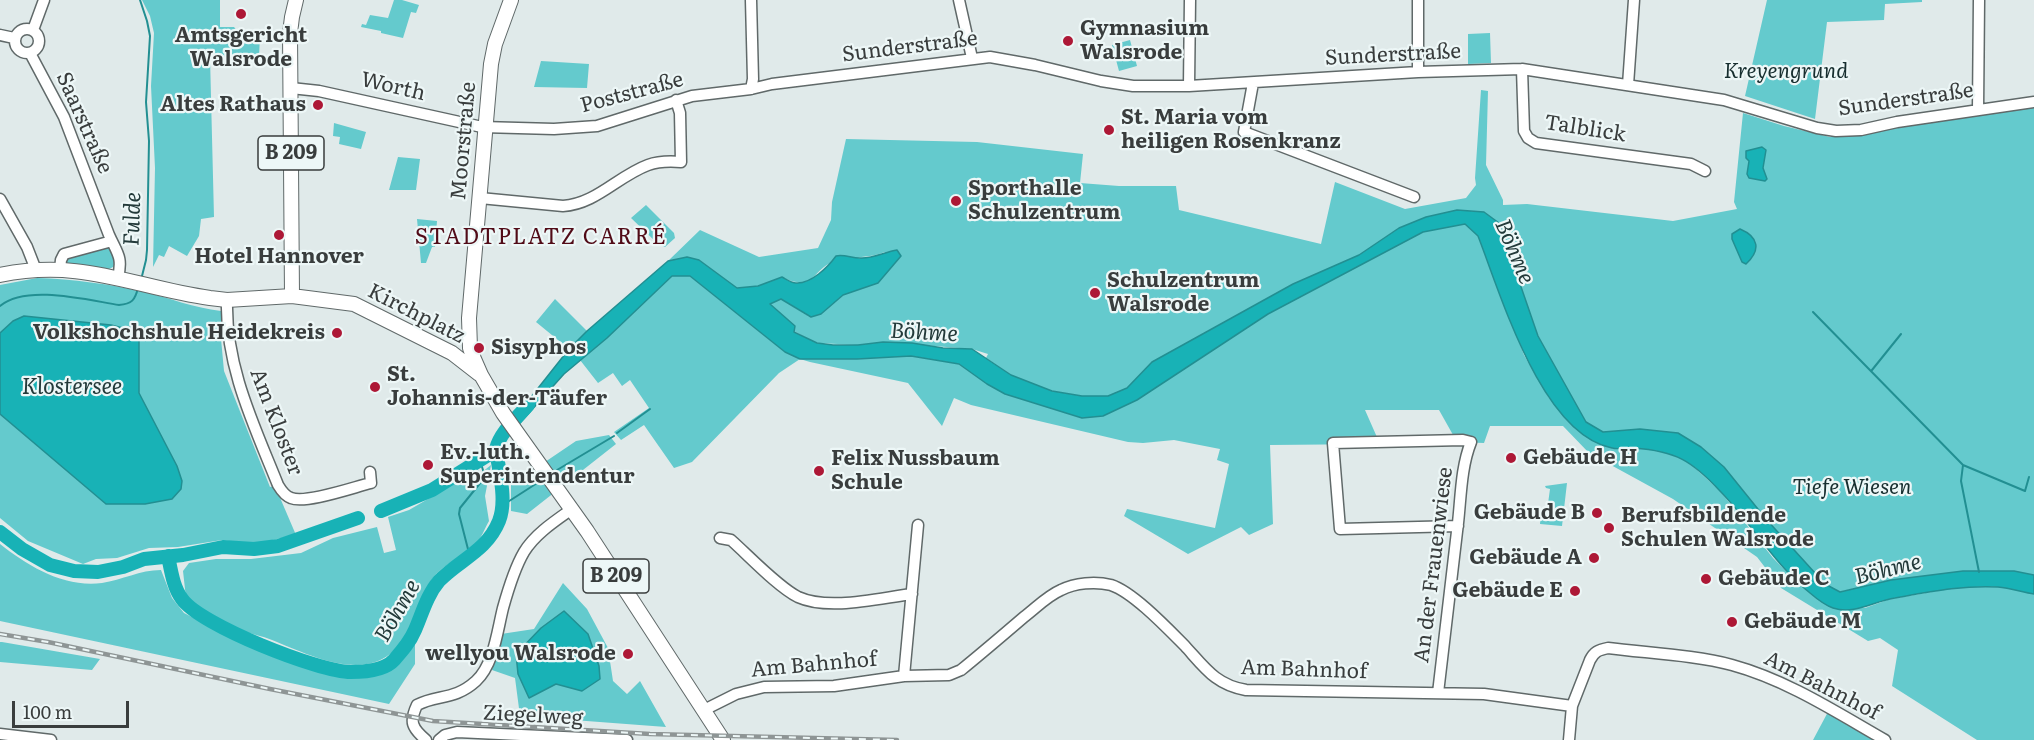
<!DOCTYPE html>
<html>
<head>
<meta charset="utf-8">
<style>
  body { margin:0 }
  #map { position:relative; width:2034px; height:740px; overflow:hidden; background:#e0eaea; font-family:Literata,serif }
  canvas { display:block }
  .scale { position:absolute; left:12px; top:701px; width:117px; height:27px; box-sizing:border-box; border:3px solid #393d3d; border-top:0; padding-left:8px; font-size:18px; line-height:21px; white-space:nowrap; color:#393d3d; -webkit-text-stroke:4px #edf7f7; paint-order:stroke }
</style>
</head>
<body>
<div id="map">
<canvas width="2034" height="740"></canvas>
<div class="scale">100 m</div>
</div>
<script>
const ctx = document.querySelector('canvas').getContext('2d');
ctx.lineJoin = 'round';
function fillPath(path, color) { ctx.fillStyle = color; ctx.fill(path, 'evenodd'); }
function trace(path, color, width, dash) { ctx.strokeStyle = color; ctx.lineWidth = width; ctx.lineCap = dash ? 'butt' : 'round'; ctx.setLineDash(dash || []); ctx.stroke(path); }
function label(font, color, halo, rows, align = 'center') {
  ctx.font = font + ' Literata,serif'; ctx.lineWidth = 4.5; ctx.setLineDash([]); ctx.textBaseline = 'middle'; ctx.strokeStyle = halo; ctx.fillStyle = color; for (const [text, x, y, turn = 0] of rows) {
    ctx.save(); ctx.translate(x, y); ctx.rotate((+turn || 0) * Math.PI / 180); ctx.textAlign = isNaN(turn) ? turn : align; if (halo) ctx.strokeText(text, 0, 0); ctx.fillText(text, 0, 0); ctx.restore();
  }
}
fillPath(new Path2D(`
  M142 0H220V27H234C241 37 248 36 260 35L259 58 210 57 214 217 201 219 199 236 187 256 169 246 164 257 159 255 153 267 155 168 151 86 154 33 150 16Z
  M394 0H402L419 5 416 13 411 12 403 38 381 33V31L361 27 362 24 366 25 370 15 388 18Z
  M1767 0H1922V2L1885 4 1884 20 1827 22 1815 119 1745 96Z
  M1490 33 1491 63 1468 64V34Z
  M1130 40 1137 66 1119 71 1112 45Z
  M541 61 589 64 587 88 534 87Z
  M1481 90 1488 91 1486 165 1503 200V205L1527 204 1673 221 1737 209 1734 202 1743 113 1784 126 1830 137 1861 135 1893 128 2034 107V575L2014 571H1963L1891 580 1839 592 1825 584 1802 560 1766 519 1724 467 1640 429 1603 432 1586 422 1538 336 1499 223 1484 212 1457 210 1426 217 1399 228 1359 255 1293 284 1152 362 1127 388 1108 396H1082L1052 391 1011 375 986 358 988 354 972 349 883 342 858 345 817 343 794 331 795 326 770 304 781 299 810 317 821 314 843 295 857 289 885 252C866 259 852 256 835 261 811 269 816 293 782 277L758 286 737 288 699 260 668 261 700 230 759 257 818 248 831 220 832 202 846 139 977 142 1083 154 1080 183 1119 186H1176L1179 210 1321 244 1335 182 1405 209 1466 198 1476 185 1475 178Z
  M334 123 366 132 361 149 339 144 340 137 333 136Z
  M398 157 420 159 416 190H389Z
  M646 205 674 233 675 238 665 247 657 243 631 218Z
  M417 219 437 221 435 247H432L426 263H421Z
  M1465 224 1478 236 1524 355 1549 398 1613 449 1631 447 1660 450 1685 459 1720 491 1773 558 1799 584 1823 603 1865 608 1890 599 1961 587H2001L2034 594V740H1977L1892 686 1898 650 1880 638 1868 641 1781 588 1757 557 1673 499 1589 453 1563 426H1490L1484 443 1457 442 1439 410H1365L1380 444 1270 445 1273 524 1249 535 1241 527 1188 554 1124 516 1127 509 1215 528 1229 464 1217 460 1220 449 1174 440 1143 443 1128 442 971 405 954 398 942 426 908 383 810 362 800 359 779 373 692 462 674 468 644 425 621 440 614 432 649 408 630 380 622 386 613 373 598 383 580 360 607 338 672 276H690L785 352 800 358 857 359 911 356 959 364 987 384 1005 394 1082 418 1103 416 1137 400 1268 314 1423 232Z
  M111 245 116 255 115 266 109 269 66 263 67 257Z
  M37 278C73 279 109 284 144 292 170 298 194 308 221 311L224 328H220L224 371 270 487 275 486 296 535 253 544 222 540 178 547 149 548 117 558 96 559 83 564 28 541 0 518V285Z
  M555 299 587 331 569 349 536 322Z
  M609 435 616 444 527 514 511 511V485L576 441Z
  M491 465 485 496 489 521C485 528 481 539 475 545 462 558 444 563 432 579 415 604 416 633 390 654 357 680 305 653 272 640 262 636 252 634 242 631 222 623 203 610 186 598L183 571 189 563 216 559H251L301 553 333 538 377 527 384 553 396 550 388 517 409 510 478 470 481 473Z
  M1567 483 1562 526 1540 524 1541 511H1547L1550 489 1546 488 1545 486Z
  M0 544C28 566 64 588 102 583 122 580 140 570 161 570L172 598 184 613 238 640 306 666 354 678 378 675 399 663 415 639V664L389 704 0 621Z
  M563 583 587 609 608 648 613 681 627 694 640 681 666 727 520 716 515 678 492 670 501 634 534 629Z
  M0 642H2L100 659 92 670 0 662Z
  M1829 710 1880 740H1813Z`), '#64cacd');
const water = new Path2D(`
  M1762 147 1766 150 1763 168 1767 179 1765 181 1749 178 1747 174 1749 161 1746 158V151Z
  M1457 210 1484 212 1499 223 1538 336 1586 422 1603 432 1640 429 1678 433 1701 447 1724 467 1766 519 1825 584 1840 592 1891 580 1963 571H2014L2034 575V594C2022 592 2010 588 1998 587 1963 585 1929 592 1895 598 1874 601 1855 615 1833 608 1824 605 1817 599 1810 593 1774 564 1752 524 1720 491 1692 461 1676 451 1634 448 1627 447 1619 450 1612 448 1541 434 1501 295 1478 236L1465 224 1423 232 1268 314 1137 400 1103 416 1082 418 1005 394 987 384 959 364 911 356 857 359H800L785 352 690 276H672L607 338 564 374 520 423 516 416 569 349 587 331 668 261 687 257 699 260 737 288 758 286 782 277C786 279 791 283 796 283 811 284 828 267 836 256 845 254 853 259 862 258 874 258 885 252 897 250L901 256 878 283 843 295 821 314 811 317 781 299 770 304 795 326 794 332 817 343 833 345H858L883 342 912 343 943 348 972 349 1011 375 1052 391 1082 396H1108L1127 388 1152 362 1293 284 1359 255 1399 228 1426 217Z
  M1740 229C1759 237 1761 250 1746 264L1742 262 1732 239V234Z
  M24 316 111 325 127 329 132 325 133 331 139 334V393L177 466 182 481 181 489 172 499 145 504H106L0 414V333L13 321Z
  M564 611 588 634 599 666 600 679 582 691 556 684 529 698 518 674 516 654 541 628Z`);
fillPath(water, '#18b2b6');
trace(water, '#228f92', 1.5);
trace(new Path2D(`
  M140 0 147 21 150 36 146 102 149 141 147 250 146 260 141 280
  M0 306C26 284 87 300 119 305 132 304 135 300 138 288
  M1813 312 1963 465 2025 491 2029 477
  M1872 370 1901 334
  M617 433 650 409
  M1963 465 1961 481 1979 572
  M552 473 614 436
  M503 505 545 478
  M470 557 459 514 460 508 485 477 480 460`), '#228f92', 2);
trace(new Path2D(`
  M381 511 432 490 496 450
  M0 532 22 549 50 565 74 571 98 572 123 567 144 559 183 555 223 547 254 549 278 546 358 518
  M168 556C171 570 173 587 182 599 200 625 319 672 351 672 364 672 385 670 394 660 402 651 410 642 415 630 422 614 427 595 439 581 459 560 487 551 499 521 506 503 501 480 498 462 497 458 495 453 496 449 500 432 518 417 528 405`), '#18b2b6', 14);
const minor = new Path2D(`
  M751 0 753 79 751 89
  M959 0 972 58
  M1418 0V72
  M15 41a12 12 0 1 1 24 0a12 12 0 1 1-24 0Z
  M33 30 44 0
  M0 35 14 38
  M30 53 64 117 109 235C117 253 123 257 118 277
  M1522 69 1524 131 1528 138 1536 143 1691 164 1705 171
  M1253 83 1244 132 1414 197
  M1628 85 1634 0
  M1189 86 1190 0
  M291 88 319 91 482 127 554 129 597 126 692 96 751 89 772 84 990 57 1035 65 1101 81 1133 86H1189L1418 72 1522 69 1724 100 1817 128 1836 131 1861 130 1897 122 2034 102
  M1978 110 1979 0
  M480 198 563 206C596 204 618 176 648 165 659 161 669 161 681 162L680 113 676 100
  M0 199 27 247 36 270
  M60 269 61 260 64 254 112 241
  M227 300C225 366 254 425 278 485 281 490 285 496 291 498 306 504 354 487 371 483L370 472
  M720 538 731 540C748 555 778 587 798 597 829 611 879 598 912 594
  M904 676 918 525
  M1438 693C1445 636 1451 580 1458 523 1461 496 1461 467 1471 442L1463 440 1333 443 1340 529 1458 526
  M704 710 736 694 764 687 834 686 904 676 949 675 961 670C982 653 1003 635 1024 617 1036 608 1047 596 1061 590 1075 583 1095 581 1111 585 1133 592 1168 629 1185 646 1205 668 1216 685 1246 690L1484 694 1572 706
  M0 734 51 740
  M426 740C412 728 409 722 417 705 437 694 454 701 476 681 494 664 497 632 503 608 508 590 514 569 524 552 535 534 555 521 572 509
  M439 740 445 735 457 732 627 740
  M1569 740 1572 706 1590 660C1594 652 1598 650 1608 648 1646 653 1695 655 1732 665 1787 680 1836 712 1885 740`);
const major = new Path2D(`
  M511 0 495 44 491 64 469 318 470 348 474 359 481 375 503 413 587 531 723 740
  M0 275C82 258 133 287 210 298L227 300 292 296 354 304 452 353 479 374
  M292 296 290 33 292 17 296 0`);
trace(minor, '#606969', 13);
trace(major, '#606969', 16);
trace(minor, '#fff', 10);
trace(major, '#fff', 14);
const rail = new Path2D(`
  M0 634 48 642 270 689 433 721 650 734 897 740`);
trace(rail, '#8e9595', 4.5);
trace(rail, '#edf7f7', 2, [7]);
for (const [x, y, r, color] of [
  [241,14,6,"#ad1836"],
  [1068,41,6,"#ad1836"],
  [318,105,6,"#ad1836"],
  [1109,130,6,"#ad1836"],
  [956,201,6,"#ad1836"],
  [279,235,6,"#ad1836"],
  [1095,293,6,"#ad1836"],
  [337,333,6,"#ad1836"],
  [479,348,6,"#ad1836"],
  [375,387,6,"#ad1836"],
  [1511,458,6,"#ad1836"],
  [428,465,6,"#ad1836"],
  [819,471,6,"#ad1836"],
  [1597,513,6,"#ad1836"],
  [1609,528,6,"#ad1836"],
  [1594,558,6,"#ad1836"],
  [1706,579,6,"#ad1836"],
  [1575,591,6,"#ad1836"],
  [1732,622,6,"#ad1836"],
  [628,654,6,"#ad1836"]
]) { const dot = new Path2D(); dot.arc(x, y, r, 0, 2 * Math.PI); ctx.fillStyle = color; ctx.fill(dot); trace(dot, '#edf7f7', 2); }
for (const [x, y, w] of [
  [291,153,66],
  [616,576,66]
]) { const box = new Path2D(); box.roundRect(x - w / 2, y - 17, w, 34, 4.5); ctx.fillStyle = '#edf7f7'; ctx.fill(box); trace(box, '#393d3d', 1.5); }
label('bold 20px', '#393d3d', null, [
  ["B 209",291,153],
  ["B 209",616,576]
]);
label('bold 21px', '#393d3d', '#edf7f7', [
  ["Gymnasium",1080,29],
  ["Walsrode",1080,53],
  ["Amtsgericht",241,36,"center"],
  ["Walsrode",241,60,"center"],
  ["Altes Rathaus",306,105,"right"],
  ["St. Maria vom",1121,118],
  ["heiligen Rosenkranz",1121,142],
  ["Sporthalle",968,189],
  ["Schulzentrum",968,213],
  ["Hotel Hannover",279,257,"center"],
  ["Schulzentrum",1107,281],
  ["Walsrode",1107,305],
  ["Volkshochshule Heidekreis",325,333,"right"],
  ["Sisyphos",491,348],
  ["St.",387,375],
  ["Johannis-der-Täufer",387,399],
  ["Ev.-luth.",440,453],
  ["Superintendentur",440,477],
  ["Gebäude H",1523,458],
  ["Felix Nussbaum",831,459],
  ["Schule",831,483],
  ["Gebäude B",1585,513,"right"],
  ["Berufsbildende",1621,516],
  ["Schulen Walsrode",1621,540],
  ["Gebäude A",1582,558,"right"],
  ["Gebäude C",1718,579],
  ["Gebäude E",1563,591,"right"],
  ["Gebäude M",1744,622],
  ["wellyou Walsrode",616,654,"right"]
], 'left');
label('21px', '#393d3d', '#edf7f7', [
  ["Sunderstraße",910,47,-7],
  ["Sunderstraße",1393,55,-3],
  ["Worth",393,87,13],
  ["Poststraße",632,93,-15],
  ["Sunderstraße",1906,100,-8],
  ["Saarstraße",84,123,66],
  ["Talblick",1585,129,9],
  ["Moorstraße",464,141,-85],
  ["Kirchplatz",416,314,27],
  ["Am Kloster",276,422,69],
  ["An der Frauenwiese",1434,565,-83],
  ["Am Bahnhof",814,665,-5],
  ["Am Bahnhof",1304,670,2],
  ["Am Bahnhof",1822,686,27],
  ["Ziegelweg",533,716,3]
]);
label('italic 21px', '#172e2f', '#edf7f7', [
  ["Kreyengrund",1786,72],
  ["Tiefe Wiesen",1852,488]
]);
label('italic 22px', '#233a3a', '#edf7f7', [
  ["Fulde",133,219,-88],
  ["Böhme",1514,252,67],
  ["Böhme",924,333,3],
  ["Klostersee",72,388],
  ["Böhme",1888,570,-14],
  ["Böhme",398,611,-60]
]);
ctx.letterSpacing = '1.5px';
label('22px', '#510b17', '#edf7f7', [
  ["STADTPLATZ CARRÉ",541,238]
]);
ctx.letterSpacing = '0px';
</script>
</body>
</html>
